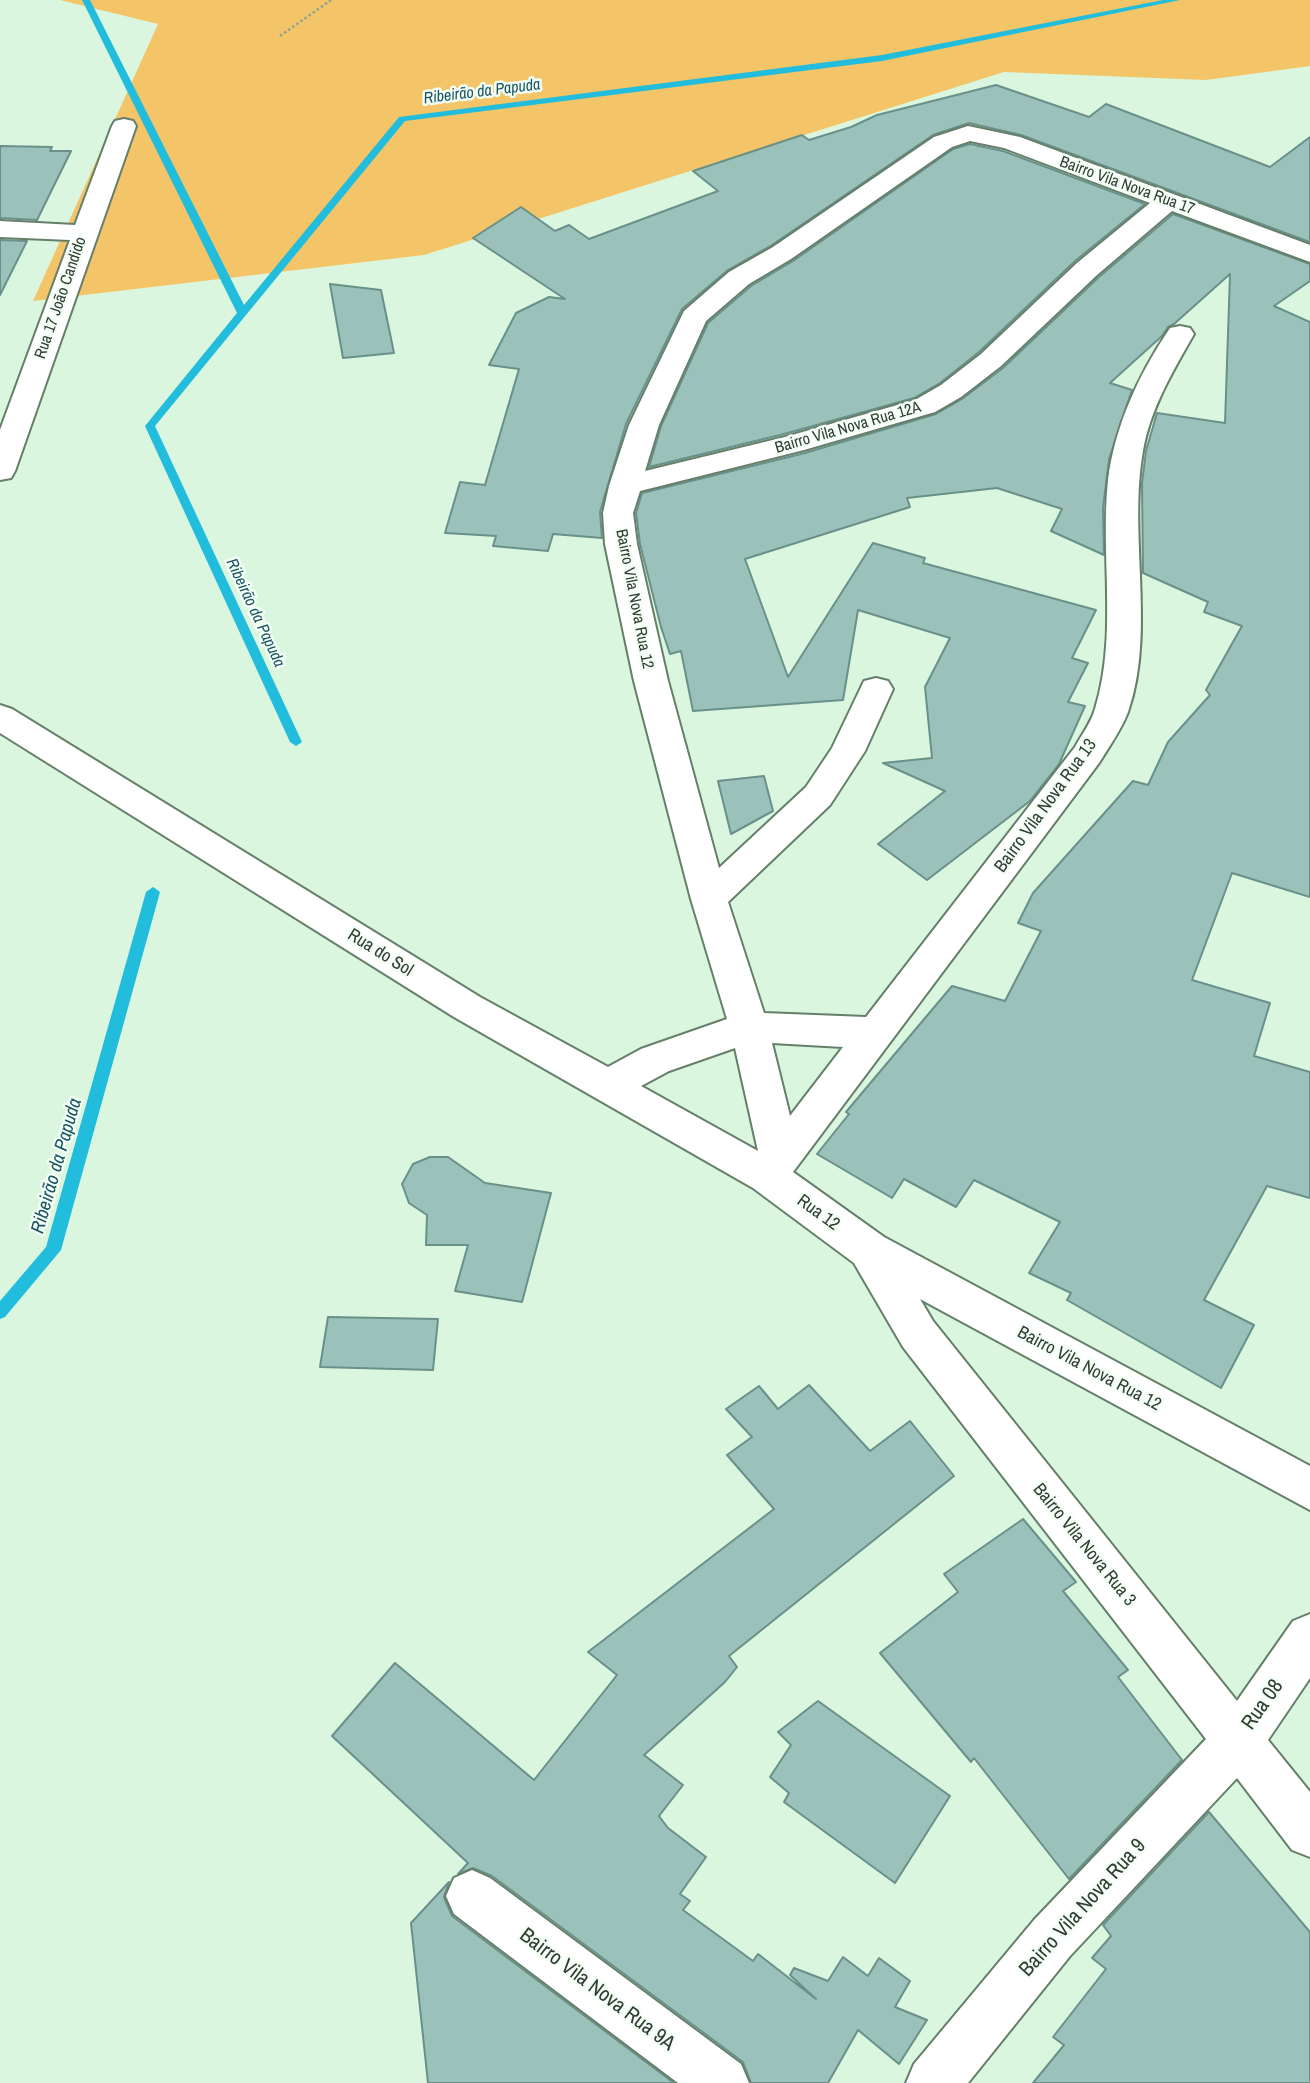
<!DOCTYPE html>
<html>
<head>
<meta charset="utf-8">
<style>
  body { margin:0 }
  canvas { display:block; background:#daf6de }
</style>
</head>
<body>
<canvas width="1310" height="2083"></canvas>
<script>
const ctx = document.querySelector('canvas').getContext('2d');
ctx.lineJoin = 'round';
function fillPath(path, color) { ctx.fillStyle = color; ctx.fill(path, 'evenodd'); }
function trace(path, color, width, dash) { ctx.strokeStyle = color; ctx.lineWidth = width; ctx.lineCap = dash ? 'butt' : 'round'; ctx.setLineDash(dash || []); ctx.stroke(path); }
function label(font, color, halo, rows, align = 'center') {
  ctx.font = font + ' "Archivo Narrow",sans-serif'; ctx.lineWidth = 5; ctx.setLineDash([]); ctx.textBaseline = 'middle'; ctx.strokeStyle = halo; ctx.fillStyle = color; for (const [text, x, y, turn = 0] of rows) {
    ctx.save(); ctx.translate(x, y); ctx.rotate((+turn || 0) * Math.PI / 180); ctx.textAlign = isNaN(turn) ? turn : align; if (halo) ctx.strokeText(text, 0, 0); ctx.fillText(text, 0, 0); ctx.restore();
  }
}
fillPath(new Path2D(`
  M60 0H1310V66L1206 80 1004 72 424 255 33 301 158 24Z`), '#f3c568');
fillPath(new Path2D(`
  M82 0H90L244 305 399 117 882 55 1163 0H1180L882 61 405 121 155 426 302 742 296 746 290 742 145 426 237 313Z
  M153 887 160 892 61 1250 5 1317 0 1319V1301L46 1247 146 892Z`), '#22bcdc');
const building = new Path2D(`
  M996 85 1089 117 1106 104 1270 167 1310 137V242L1021 135 969 123 933 135 772 245 728 270 682 309 626 424 600 512 602 538 553 534 548 551 493 546 496 536 445 533 460 482 485 485 519 369 489 365 516 313 549 297 565 299 473 238 521 207 555 231 569 225 589 239 718 191 693 171 802 135 809 140 851 127 877 115Z
  M970 144 1003 151 1145 204 1075 261 979 352 940 383 914 398 784 434 649 467 661 426 708 323 751 286 793 261 953 149Z
  M0 146 52 147 50 151H71L37 220 0 218Z
  M1173 214 1310 264V281L1274 306 1310 322V897L1232 873 1192 980 1270 1003 1254 1056 1310 1072V1198L1267 1186 1204 1300 1254 1325 1221 1388 1067 1300 1071 1293 1029 1273 1060 1222 974 1180 956 1207 904 1179 892 1198 817 1154 849 1114 846 1112 952 986 1005 1001 1041 931 1018 923 1033 893 1133 781 1148 785 1168 742 1210 695 1206 690 1242 626 1204 612 1208 602 1143 573 1142 483 1146 451 1157 413 1225 423 1230 274 1174 324 1168 327 1162 336 1110 383 1132 390 1109 459 1103 508 1104 555 1051 531 1062 509 997 488 907 498 910 507 745 559 788 677 873 543 925 558 923 563 1096 610 1072 658 1088 663 1068 702 1085 706 1059 764 1030 801 927 880 878 844 945 791 883 763 932 758 925 687 950 638 858 610 843 700 693 711 681 651 670 654 661 627 640 544 636 513 642 493 805 453 936 414 962 399 1003 368 1099 277Z
  M0 240 27 241 0 295Z
  M330 284 381 290 394 353 343 358Z
  M764 776 773 811 731 834 718 781Z
  M430 1157H448L485 1183 551 1193 522 1302 455 1291 468 1245H426L427 1215 409 1203 402 1184 413 1164Z
  M328 1317 438 1319 433 1370 320 1367Z
  M809 1385 870 1451 910 1421 954 1476 729 1656 737 1667 725 1682 644 1755 683 1785 659 1816 668 1828 706 1857 680 1894 690 1901 683 1910 753 1961 758 1954 816 1999 790 1975 794 1968 828 1981 843 1957 868 1976 879 1958 910 1981 895 2007 927 2020 899 2064 858 2030 828 2083H751L743 2062 492 1876 473 1868 458 1874 468 1863 332 1736 395 1663 534 1780 617 1675 588 1652 774 1509 727 1455 752 1437 726 1409 759 1386 778 1409Z
  M1023 1519 1076 1582 1063 1591 1128 1670 1118 1677 1182 1760 1069 1879 974 1758 971 1762 880 1653 958 1592 944 1574Z
  M818 1701 950 1796 895 1883 784 1802 789 1793 770 1777 791 1745 778 1732Z
  M1209 1812 1310 1932V2083H1033L1064 2045 1053 2037 1106 1969 1092 1958 1111 1936 1103 1925Z
  M449 1882 444 1897 452 1916 674 2083H428L411 1923Z`);
fillPath(building, '#9ac2bb');
trace(building, '#699089', 2);
const minor = new Path2D(`
  M124 119 133 121 136 126 15 471 11 478 0 480V430L70 240 0 237V221L75 225 112 126 115 121Z
  M968 126 1020 137 1310 245V262L1172 211 1097 275 1001 366 961 397 935 412 804 450 640 491 633 513 637 544 668 681 719 868 806 787 832 748 864 681 876 678 888 681 893 689 865 751 830 805 728 902 764 1013 866 1017 1075 747C1082 734 1091 723 1095 709 1118 635 1100 556 1108 480 1115 425 1139 374 1170 328L1180 326 1190 328 1194 334C1173 371 1150 409 1143 451 1128 535 1156 633 1128 712 1121 730 1109 747 1099 763L793 1172 884 1237 1310 1466V1510L920 1299 933 1321 1237 1701 1293 1621 1310 1614V1678L1268 1740 1310 1792V1857L1292 1850 1237 1778 1070 1956 968 2083H906L914 2064 1034 1920 1206 1739 903 1347 854 1263 753 1188 454 1017 0 733V705L12 709 480 997 608 1067 641 1049 727 1019 691 899 634 681 605 544 603 513 609 486 629 425 684 311 729 272 773 247 934 137ZM970 141 1004 148 1150 203 1077 263 981 354 941 385 915 400 785 437 645 471 659 425 706 321 749 284 791 259 952 147ZM772 1043 843 1047 790 1116ZM735 1048 758 1151 641 1086 669 1071Z
  M472 1870 490 1878 741 2064 749 2083H678L454 1914 446 1896 454 1878Z`);
trace(minor, '#657f6a', 4);
trace(new Path2D(`
  M280 36 331 0`), '#8ea391', 2.5, [2.5, 2.5]);
fillPath(minor, '#fff');
label('italic 16px', '#1b5462', '#f3fef5', [
  ["Ribeirão da Papuda",482,92,-7],
  ["Ribeirão da Papuda",255,613,65]
]);
label('16px', '#313c33', '#f3fef5', [
  ["Bairro Vila Nova Rua 17",1127,186,20],
  ["Rua 17 João Candido",61,298,-71],
  ["Bairro Vila Nova Rua 12A",848,428,-16],
  ["Bairro Vila Nova Rua 12",634,599,79]
]);
label('18px', '#313c33', '#f3fef5', [
  ["Bairro Vila Nova Rua 13",1046,806,-54],
  ["Rua do Sol",380,953,32],
  ["Rua 12",818,1213,36],
  ["Bairro Vila Nova Rua 12",1089,1369,28],
  ["Bairro Vila Nova Rua 3",1084,1545,51]
]);
label('italic 19px', '#1b5462', '#f3fef5', [
  ["Ribeirão da Papuda",57,1166,-74]
]);
label('21px', '#313c33', '#f3fef5', [
  ["Rua 08",1263,1705,-55],
  ["Bairro Vila Nova Rua 9",1083,1908,-48],
  ["Bairro Vila Nova Rua 9A",597,1990,37]
]);
</script>
</body>
</html>
